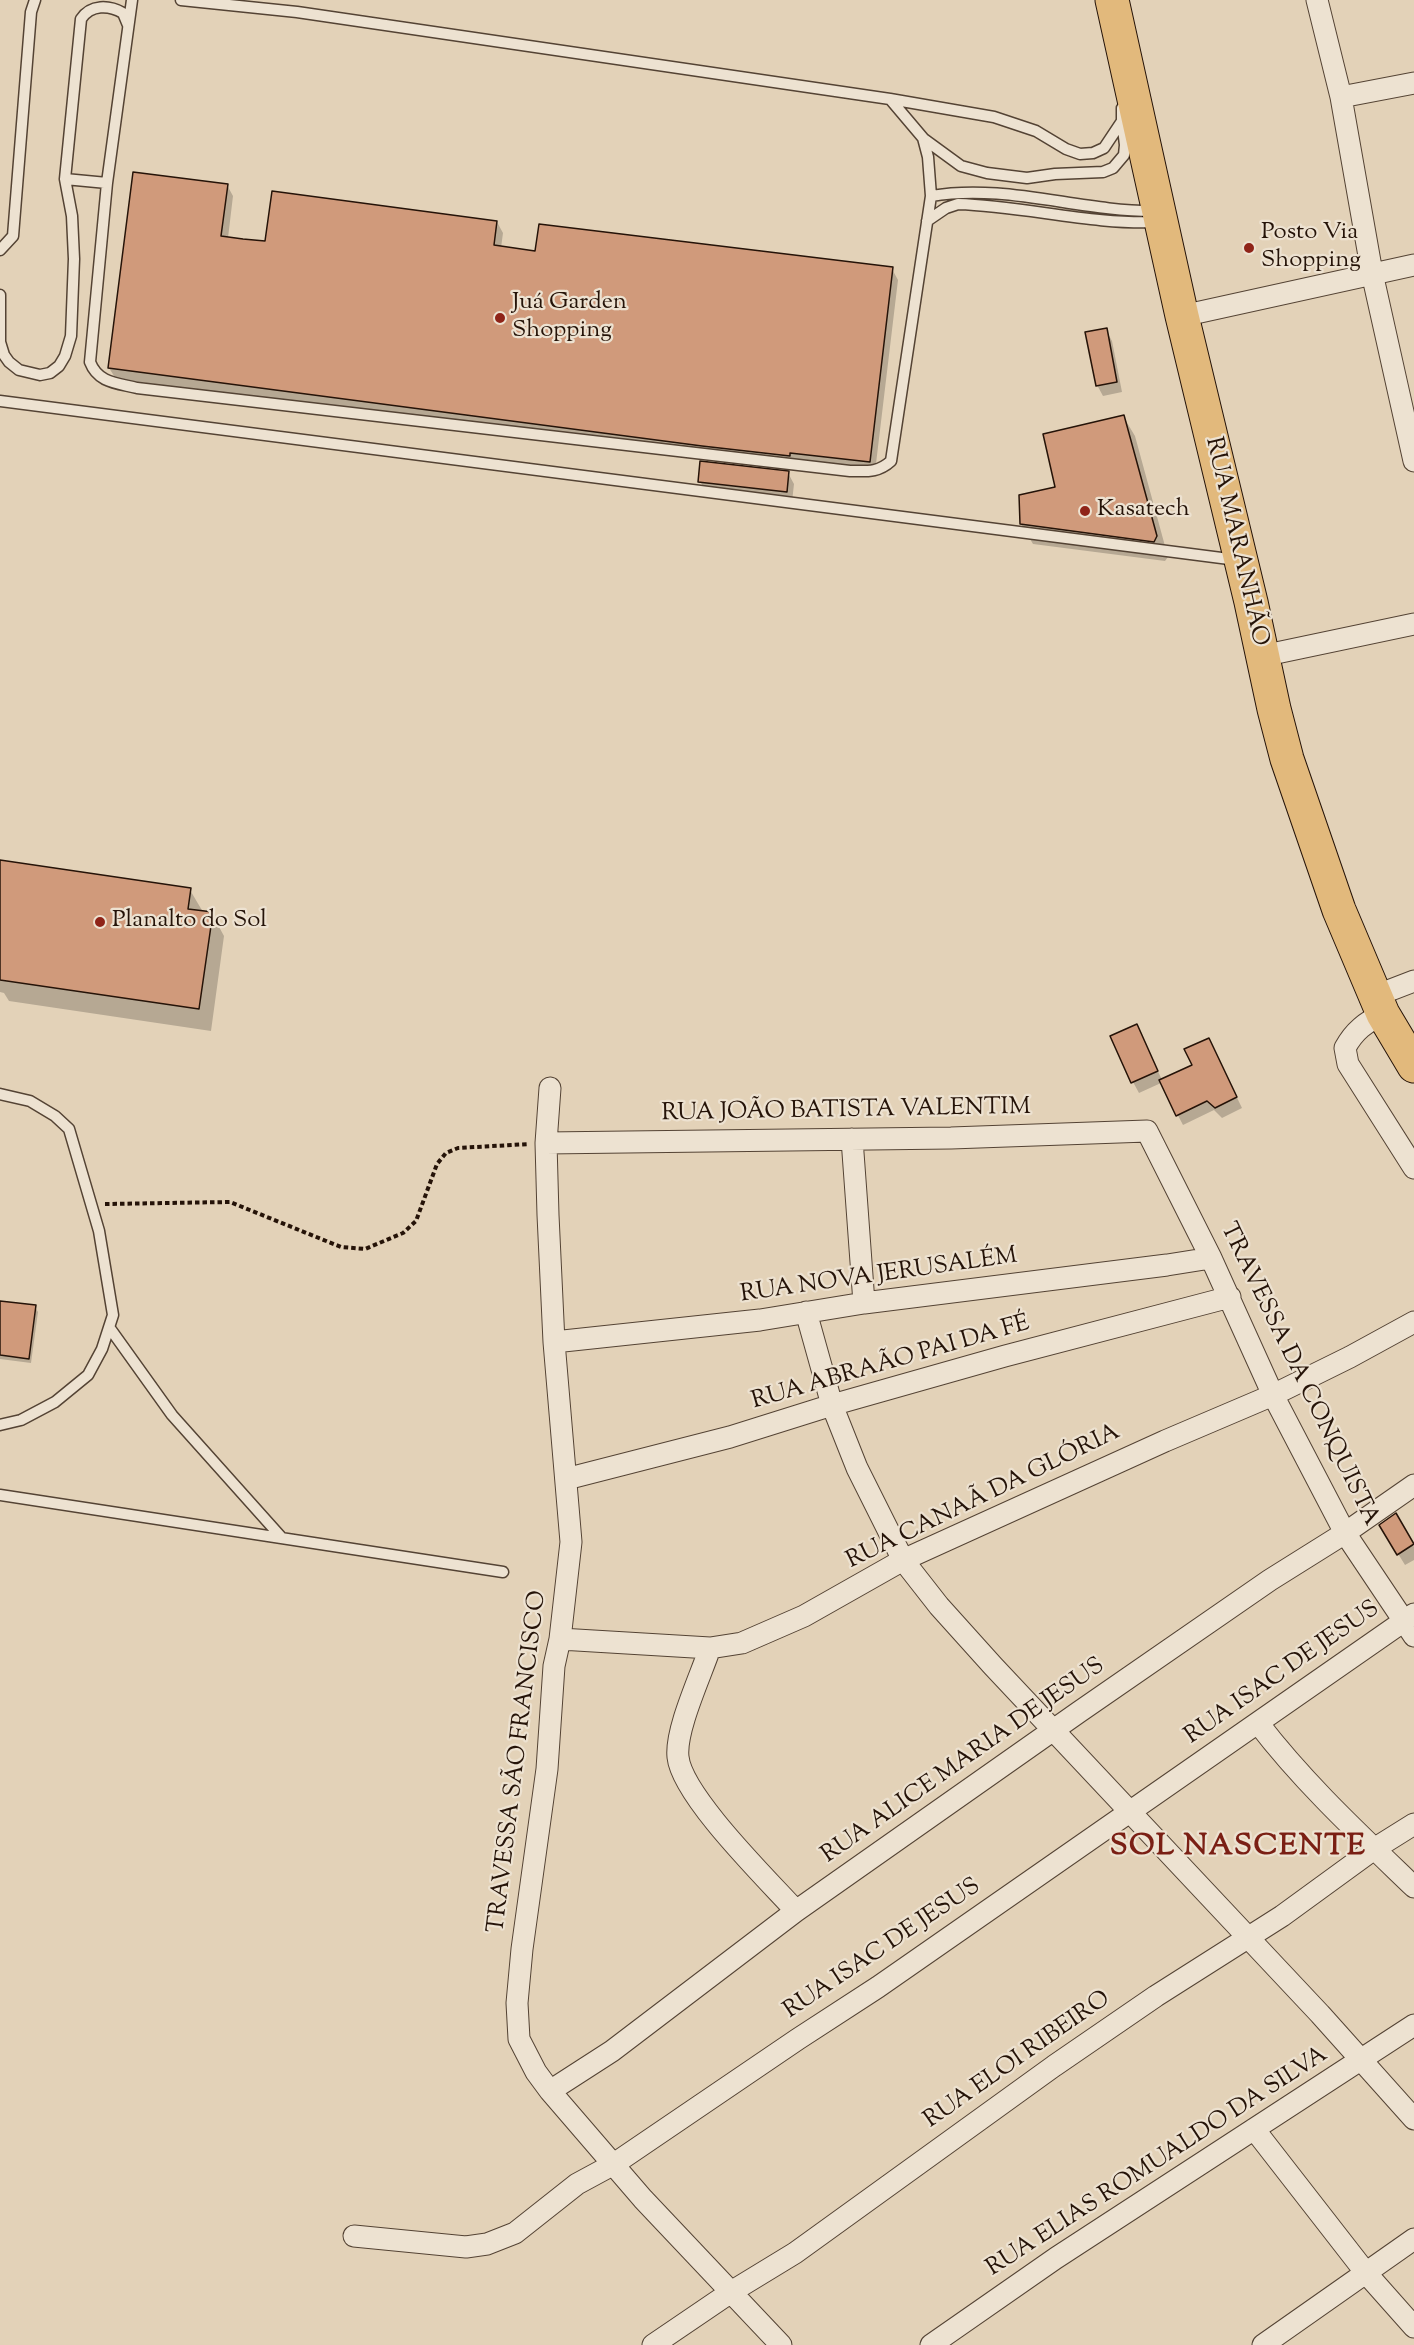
<!DOCTYPE html>
<html>
<head>
<meta charset="utf-8">
<style>
  body { margin:0 }
  canvas { display:block; background:#e3d2b8 }
</style>
</head>
<body>
<canvas width="1414" height="2345"></canvas>
<script>
const ctx = document.querySelector('canvas').getContext('2d');
ctx.lineJoin = 'round';
function fillPath(path, color) { ctx.fillStyle = color; ctx.fill(path, 'evenodd'); }
function trace(path, color, width, dash) { ctx.strokeStyle = color; ctx.lineWidth = width; ctx.lineCap = dash ? 'butt' : 'round'; ctx.setLineDash(dash || []); ctx.stroke(path); }
function label(font, color, halo, rows, align = 'center') {
  ctx.font = font + ' "Sorts Mill Goudy",serif'; ctx.lineWidth = 4.5; ctx.setLineDash([]); ctx.textBaseline = 'middle'; ctx.strokeStyle = halo; ctx.fillStyle = color; for (const [text, x, y, turn = 0] of rows) {
    ctx.save(); ctx.translate(x, y); ctx.rotate((+turn || 0) * Math.PI / 180); ctx.textAlign = isNaN(turn) ? turn : align; if (halo) ctx.strokeText(text, 0, 0); ctx.fillText(text, 0, 0); ctx.restore();
  }
}
fillPath(new Path2D(`
  M227 185 233 196 228 238 267 243 497 222 503 233 501 248 536 252 892 269 898 280 875 472 709 456 116 379 109 368Z
  M1106 330 1112 341 1122 392 1103 396 1097 385Z
  M1123 416 1135 436 1168 557 1165 561 1033 544 1021 524Z
  M788 473 794 484 792 502 706 492 700 481Z
  M0 862 190 890 203 912 212 914 224 936 211 1031 9 1001 4 993 0 992Z
  M1137 1026 1162 1080 1194 1065 1214 1050 1242 1108 1222 1118 1214 1110 1183 1125 1161 1083 1139 1093 1133 1082Z
  M0 1302 35 1307 38 1312 31 1363 0 1359Z
  M1395 1515 1414 1547V1560L1405 1565 1381 1526Z`), '#0003');
const building = new Path2D(`
  M133 172 228 184 221 236 243 239 265 241 272 191 497 221 494 245 535 251 539 224 893 267 870 462 790 453V456L702 446 108 368Z
  M1107 328 1117 382 1096 386 1085 332Z
  M1124 415 1157 536 1154 542 1020 524 1019 495 1055 487 1043 434Z
  M700 461 789 471 787 492 698 482Z
  M0 860 191 888 188 909 213 912 199 1009 0 980Z
  M1137 1024 1158 1071 1131 1083 1110 1036Z
  M1209 1038 1237 1097 1215 1108 1207 1101 1176 1116 1159 1080 1192 1065 1184 1049Z
  M0 1301 36 1305 29 1359 0 1355Z
  M1396 1513 1414 1544 1397 1555 1379 1525Z`);
fillPath(building, '#d09a7b');
trace(building, '#251308', 1.5);
const lane = new Path2D(`
  M132 0 107 183 90 362C98 383 117 383 137 388L850 471C866 471 878 473 891 461L931 196 928 157 923 138 890 99
  M181 0 297 12 890 99 994 117 1036 131 1066 149 1080 154 1093 153 1104 148 1122 121V108
  M924 139 961 166 987 173 1027 178 1055 174 1103 172 1113 168 1124 155 1125 145 1122 121
  M65 179 107 183
  M931 196C1007 183 1080 212 1156 211
  M927 221 946 208 958 204C1025 206 1091 225 1158 222
  M0 250 13 236 31 12 35 0
  M0 295V342L4 355 9 362 19 370 40 375 50 373 59 366 65 356 71 336 74 259 72 216 65 179 81 19C91 4 109 5 123 13L128 25
  M0 401 1237 560
  M0 1094 30 1101 55 1116 69 1129 99 1231 113 1315 102 1349 88 1375 55 1402 21 1420 0 1425
  M109 1327 172 1415 282 1538
  M0 1495 503 1572`);
const street = new Path2D(`
  M1317 0 1341 97 1372 273 1414 461
  M1341 97 1414 83
  M1182 316 1414 265
  M1262 656 1414 624
  M1375 996 1414 981
  M1383 1014C1366 1022 1354 1031 1345 1048L1348 1064 1414 1168
  M550 1088 546 1143 548 1215 554 1342 571 1542 560 1639 554 1666 547 1769 522 1949 517 2003 519 2039 536 2072 550 2091 643 2199 781 2345
  M852 1139 864 1303
  M546 1143 951 1138 1147 1131 1211 1258 1273 1395 1345 1533 1414 1636
  M806 1312 832 1405 857 1468 903 1560 939 1606 993 1666 1320 2014 1414 2119
  M554 1342 760 1320 864 1303 1167 1265 1211 1258
  M566 1479 730 1437 832 1405 1005 1356 1230 1297
  M560 1639 710 1648 742 1643 804 1616 903 1560 1165 1441 1273 1395 1350 1357 1414 1322
  M710 1648C701 1675 675 1730 678 1757 682 1796 768 1880 796 1911
  M1258 1723C1304 1783 1359 1834 1414 1887
  M550 2091 612 2051 796 1911 1079 1712 1270 1580 1345 1533 1414 1485
  M1254 2129 1366 2273 1414 2327
  M354 2236 466 2247 487 2244 515 2233 577 2184 614 2164 798 2039 878 1987 1414 1614
  M653 2345 731 2292 795 2253 1054 2066 1156 1996 1282 1916 1374 1849 1414 1824
  M931 2345 1056 2258 1414 2025
  M1263 2345 1414 2239`);
const highway = new Path2D(`
  M1112 0 1182 316 1251 602 1274 709 1287 759 1339 910 1383 1014 1414 1066`);
trace(lane, '#544334', 13);
trace(street, '#544334', 23);
trace(highway, '#251308', 35);
trace(new Path2D(`
  M105 1204 230 1202 341 1247 365 1249 403 1233 416 1221 437 1164 446 1153 458 1148 529 1144`), '#251308', 4, [4.5, 3]);
trace(lane, '#ede2d1', 10);
trace(street, '#ede2d1', 21);
trace(highway, '#e2b97c', 33);
for (const [x, y, r, color] of [
  [1249,248,6,"#8f2418"],
  [500,318,6,"#8f2418"],
  [1085,511,6,"#8f2418"],
  [100,922,6,"#8f2418"]
]) { const dot = new Path2D(); dot.arc(x, y, r, 0, 2 * Math.PI); ctx.fillStyle = color; ctx.fill(dot); trace(dot, '#ede2d1', 2); }
label('24px', '#251308', '#ede2d1', [
  ["Posto Via",1261,234],
  ["Shopping",1261,262],
  ["Juá Garden",512,304],
  ["Shopping",512,332],
  ["Kasatech",1097,511],
  ["Planalto do Sol",112,922]
], 'left');
label('24px', '#251308', '#ede2d1', [
  ["RUA MARANHÃO",1235,542,77],
  ["RUA JOÃO BATISTA VALENTIM",846,1112,-1],
  ["RUA NOVA JERUSALÉM",879,1277,-8],
  ["RUA ABRAÃO PAI DA FÉ",891,1364,-16],
  ["TRAVESSA DA CONQUISTA",1298,1375,64],
  ["RUA CANAÃ DA GLÓRIA",984,1498,-26],
  ["RUA ISAC DE JESUS",1283,1674,-35],
  ["TRAVESSA SÃO FRANCISCO",519,1762,-83],
  ["RUA ALICE MARIA DE JESUS",964,1762,-35],
  ["RUA ISAC DE JESUS",883,1950,-34],
  ["RUA ELOI RIBEIRO",1018,2061,-35],
  ["RUA ELIAS ROMUALDO DA SILVA",1158,2163,-33]
]);
ctx.letterSpacing = '1.5px';
label('bold 30px', '#7a1f14', '#ede2d1', [
  ["SOL NASCENTE",1238,1849]
]);
ctx.letterSpacing = '0px';
</script>
</body>
</html>
